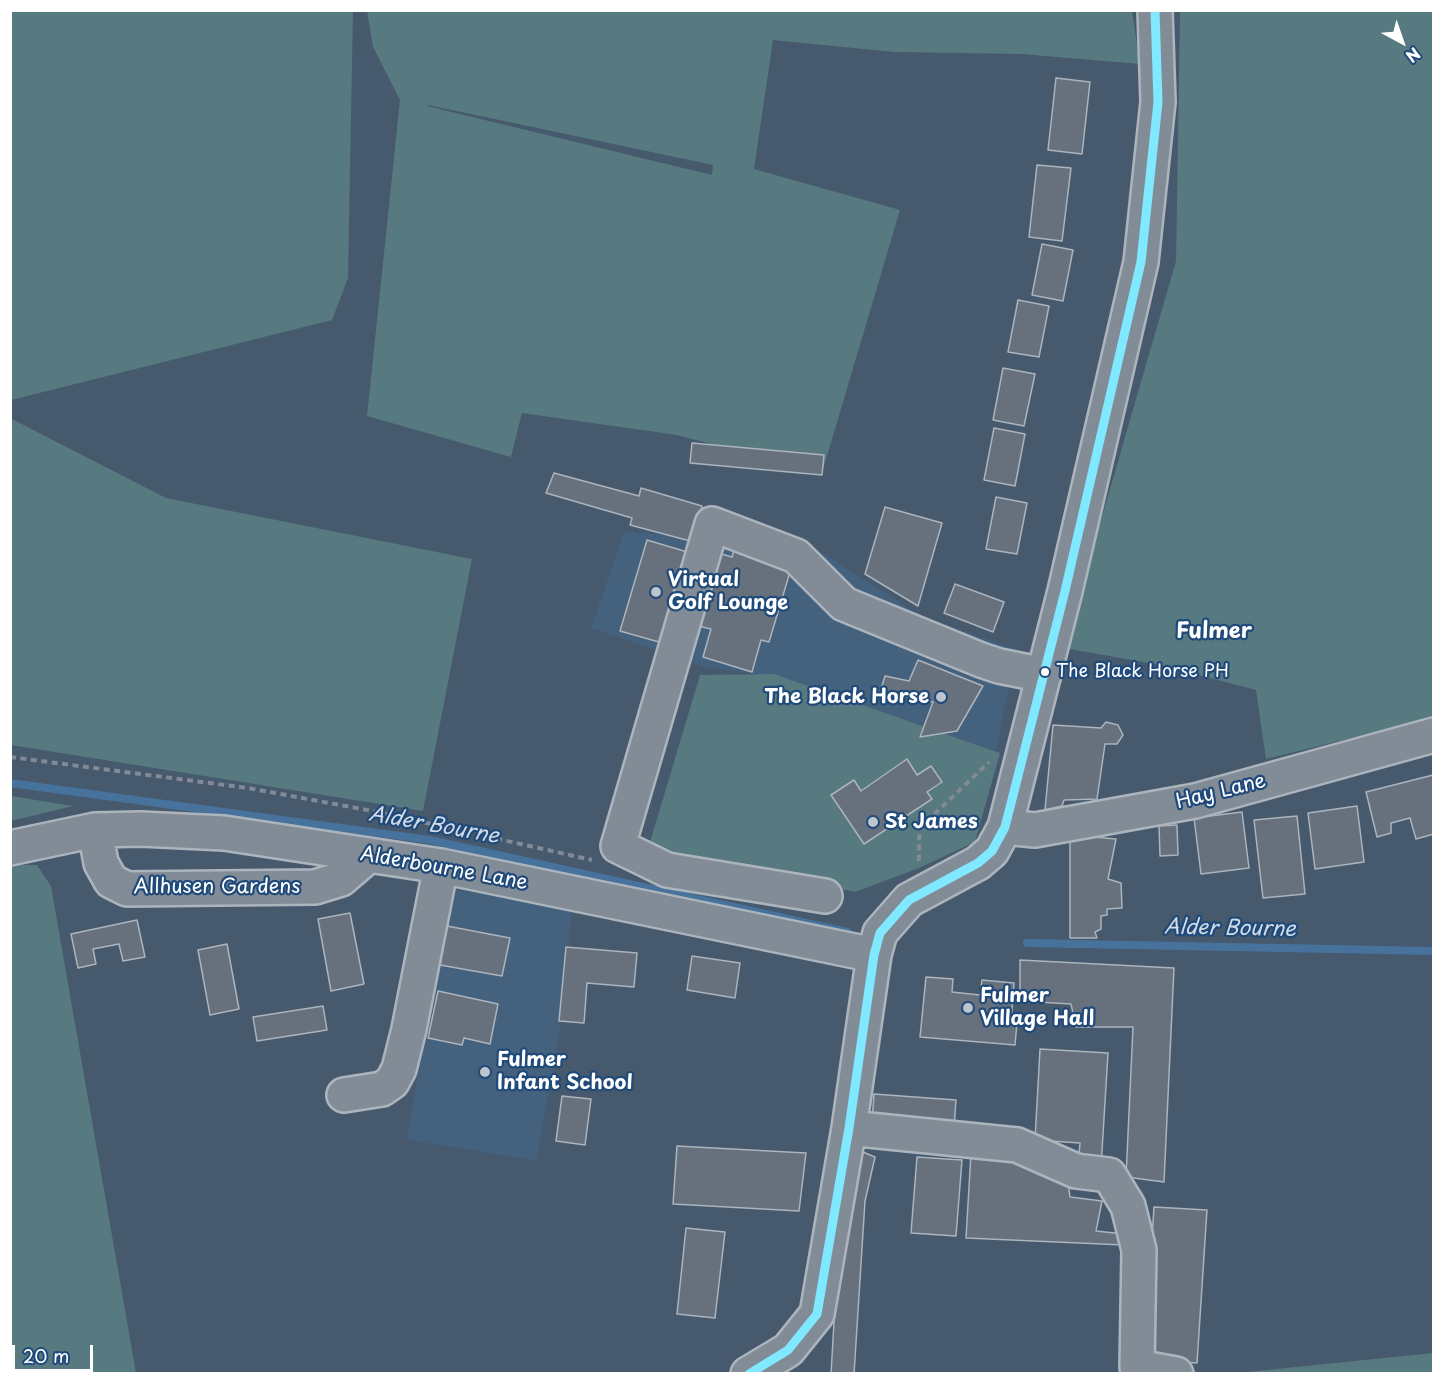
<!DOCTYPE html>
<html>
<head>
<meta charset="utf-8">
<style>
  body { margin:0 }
  #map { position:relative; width:1444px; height:1384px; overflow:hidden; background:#46596d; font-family:"Playpen Sans",sans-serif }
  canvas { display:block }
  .frame { position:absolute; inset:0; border:12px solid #fff; pointer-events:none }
  .north { position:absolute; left:1372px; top:12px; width:60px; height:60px; -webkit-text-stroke:4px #1f4a7a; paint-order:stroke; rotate:140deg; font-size:16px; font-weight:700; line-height:24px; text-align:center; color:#fff }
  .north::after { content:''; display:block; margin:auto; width:21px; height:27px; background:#fff; clip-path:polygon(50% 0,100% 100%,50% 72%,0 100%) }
  .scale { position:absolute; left:12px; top:1345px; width:81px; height:27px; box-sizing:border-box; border:3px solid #fff; border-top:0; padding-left:8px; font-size:18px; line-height:21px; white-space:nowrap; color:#fff; -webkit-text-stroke:4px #1f4a7a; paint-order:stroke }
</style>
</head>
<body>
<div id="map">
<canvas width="1444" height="1384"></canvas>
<div class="frame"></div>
<div class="north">N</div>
<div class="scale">20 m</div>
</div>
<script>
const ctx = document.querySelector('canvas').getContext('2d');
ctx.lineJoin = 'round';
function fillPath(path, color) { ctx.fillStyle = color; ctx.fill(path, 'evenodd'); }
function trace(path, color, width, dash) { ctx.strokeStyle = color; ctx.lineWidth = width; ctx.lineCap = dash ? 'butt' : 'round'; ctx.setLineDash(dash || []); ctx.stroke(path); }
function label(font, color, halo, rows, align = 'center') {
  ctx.font = font + ' "Playpen Sans",sans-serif'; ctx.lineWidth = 4.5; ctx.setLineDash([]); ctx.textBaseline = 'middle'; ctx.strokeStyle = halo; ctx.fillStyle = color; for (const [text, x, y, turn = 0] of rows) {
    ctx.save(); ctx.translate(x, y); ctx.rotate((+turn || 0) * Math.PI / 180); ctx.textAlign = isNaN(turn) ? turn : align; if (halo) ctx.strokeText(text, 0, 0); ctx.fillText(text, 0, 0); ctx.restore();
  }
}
fillPath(new Path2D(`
  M624 531 818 550 922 616 1025 653 1008 692 996 751 785 678 705 667 591 628Z
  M448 889 572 906 564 1004 537 1161 407 1140Z`), '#44617e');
fillPath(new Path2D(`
  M10 11H353L348 278 332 320 11 400Z
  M367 11H1132L1140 64 1021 54 894 52 773 40 754 169 900 210 822 473 677 435 522 413 511 457 367 416 400 100 373 47ZM428 105 713 165 712 175 427 106Z
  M1180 11H1433V718L1266 759 1256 690 1160 665 1064 648 1176 261Z
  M10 418 166 498 472 559 423 811 11 745Z
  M774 674 1000 753 975 842 919 868 855 892 648 849 700 675Z
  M10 796H11L73 806 11 821Z
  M11 865H37L51 886 136 1373H11Z
  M1433 1353V1373H1237Z`), '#577980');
trace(new Path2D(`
  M10 783 430 840 847 932
  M1027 943 1434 951`), '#46729c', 8);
const building = new Path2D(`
  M1056 78 1090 82 1082 154 1048 150Z
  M1037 165 1071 168 1062 241 1029 237Z
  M1042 244 1073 250 1063 301 1032 295Z
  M1018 300 1049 306 1039 357 1008 352Z
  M1003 368 1035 374 1024 426 993 420Z
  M994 428 1025 434 1015 486 984 480Z
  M692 443 824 455 822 475 690 463Z
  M554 473 639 496 641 488 702 506 694 542 630 525 632 518 546 493Z
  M996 497 1027 503 1017 554 986 549Z
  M885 507 942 523 918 606 865 574Z
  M647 540 694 554 666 644 620 631Z
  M735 545 783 558 780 569 790 572 769 642 761 640 752 672 703 657 711 629 694 625 715 552 732 557Z
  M955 584 1004 602 993 632 944 613Z
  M918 660 983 686 957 731 920 737 933 702 880 692 885 676 909 681Z
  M1106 722 1118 725 1123 735 1117 744H1105L1097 799 1064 800 1062 806 1045 810 1053 725 1101 728Z
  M907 759 917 775 931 766 942 782 927 792 932 799 864 844 831 795 854 780 861 791Z
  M1433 775 1434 834 1416 839 1410 818 1391 823V833L1377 837 1366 792Z
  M1357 806 1364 862 1315 869 1308 813Z
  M1242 812 1249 868 1201 874 1194 818Z
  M1297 816 1305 894 1263 898 1254 820Z
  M1177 825 1178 855 1160 856 1159 826Z
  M1070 835 1116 839 1108 879 1121 883 1122 908 1107 909V915L1101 916V929L1095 932 1097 938H1070Z
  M350 913 364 984 331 991 318 919Z
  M137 920 145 957 123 961 119 944 93 949 96 964 78 968 71 934Z
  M447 926 510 938 502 976 440 965Z
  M227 944 239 1009 210 1015 198 950Z
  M566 947 637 953 634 987 587 983 584 1023 559 1021Z
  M692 956 740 963 735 998 687 990Z
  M1020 960 1174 968 1164 1182 1126 1177 1133 1027H1076L1071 1004 1020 1001Z
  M926 977 953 979 952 992 980 995 982 980 1014 983 1011 1022 1017 1023 1015 1045 920 1037Z
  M438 991 498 1004 490 1044 464 1038 462 1045 428 1038Z
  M323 1006 327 1030 257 1041 253 1017Z
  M1040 1049 1108 1053 1101 1167 1078 1166 1080 1143 1035 1140Z
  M874 1094 956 1100 954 1128 872 1122Z
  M562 1096 591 1099 585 1145 556 1141Z
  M677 1146 806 1153 799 1211 673 1204Z
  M853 1148 875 1157 865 1201 854 1374H831L839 1236Z
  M971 1153 1009 1155 1067 1175 1070 1197 1102 1201 1096 1231 1124 1234V1245L966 1238Z
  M917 1157 962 1160 956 1236 911 1233Z
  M1154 1207 1207 1210 1197 1363 1144 1360Z
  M686 1228 725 1232 715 1318 677 1314Z`);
fillPath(building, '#66717d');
trace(building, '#acb4bd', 1.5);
const minor = new Path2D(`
  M1005 827 1035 830 1195 801 1434 735
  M95 830 101 863 111 881 127 889 315 887 341 879 369 855
  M10 848 95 830 141 829 224 833 441 866 874 955
  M825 896 667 870 618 846 712 524 796 556 844 604 981 660 999 666 1044 675
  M344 1095 382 1089 392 1082 399 1069 409 1029 441 866
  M849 1128 1017 1145 1076 1171 1109 1175 1128 1206 1139 1250 1137 1367 1176 1374
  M748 1374 788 1350 817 1314 849 1128 874 955 880 933 909 900 978 863 992 851 1005 827 1065 591 1141 262 1158 102 1155 10`);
trace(minor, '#acb4bd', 38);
trace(new Path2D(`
  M10 757 248 788 378 812 592 860
  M919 861V838L922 826 989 762`), '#818a96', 4, [6, 4.5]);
trace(minor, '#828c97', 33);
trace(new Path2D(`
  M749 1374 788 1350 817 1314 849 1128 874 955 880 933 909 900 978 863 992 851 1005 827 1065 591 1141 262 1158 102 1155 10`), '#80e8ff', 9);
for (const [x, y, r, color] of [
  [656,592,6,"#bec5cc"],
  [1045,672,5,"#fff"],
  [941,697,6,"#bec5cc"],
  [873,822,6,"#bec5cc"],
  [968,1008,6,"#bec5cc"],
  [485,1072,6,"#bec5cc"]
]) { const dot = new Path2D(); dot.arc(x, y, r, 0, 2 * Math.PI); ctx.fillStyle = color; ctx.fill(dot); trace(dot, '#1f4a7a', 2); }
label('18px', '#fff', '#1f4a7a', [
  ["The Black Horse PH",1056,672]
], 'left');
label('bold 20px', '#fff', '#1f4a7a', [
  ["Virtual",668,580],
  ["Golf Lounge",668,603],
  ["The Black Horse",929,697,"right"],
  ["St James",885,822],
  ["Fulmer",980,996],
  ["Village Hall",980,1019],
  ["Fulmer",497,1060],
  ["Infant School",497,1083]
], 'left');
label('20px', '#fff', '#1f4a7a', [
  ["Hay Lane",1221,792,-14],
  ["Alderbourne Lane",444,869,10],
  ["Allhusen Gardens",217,887]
]);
label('italic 21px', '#d1dce8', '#1f4a7a', [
  ["Alder Bourne",434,826,10],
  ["Alder Bourne",1230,929,1]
]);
label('bold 22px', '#fff', '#1f4a7a', [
  ["Fulmer",1214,632]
]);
</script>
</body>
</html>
